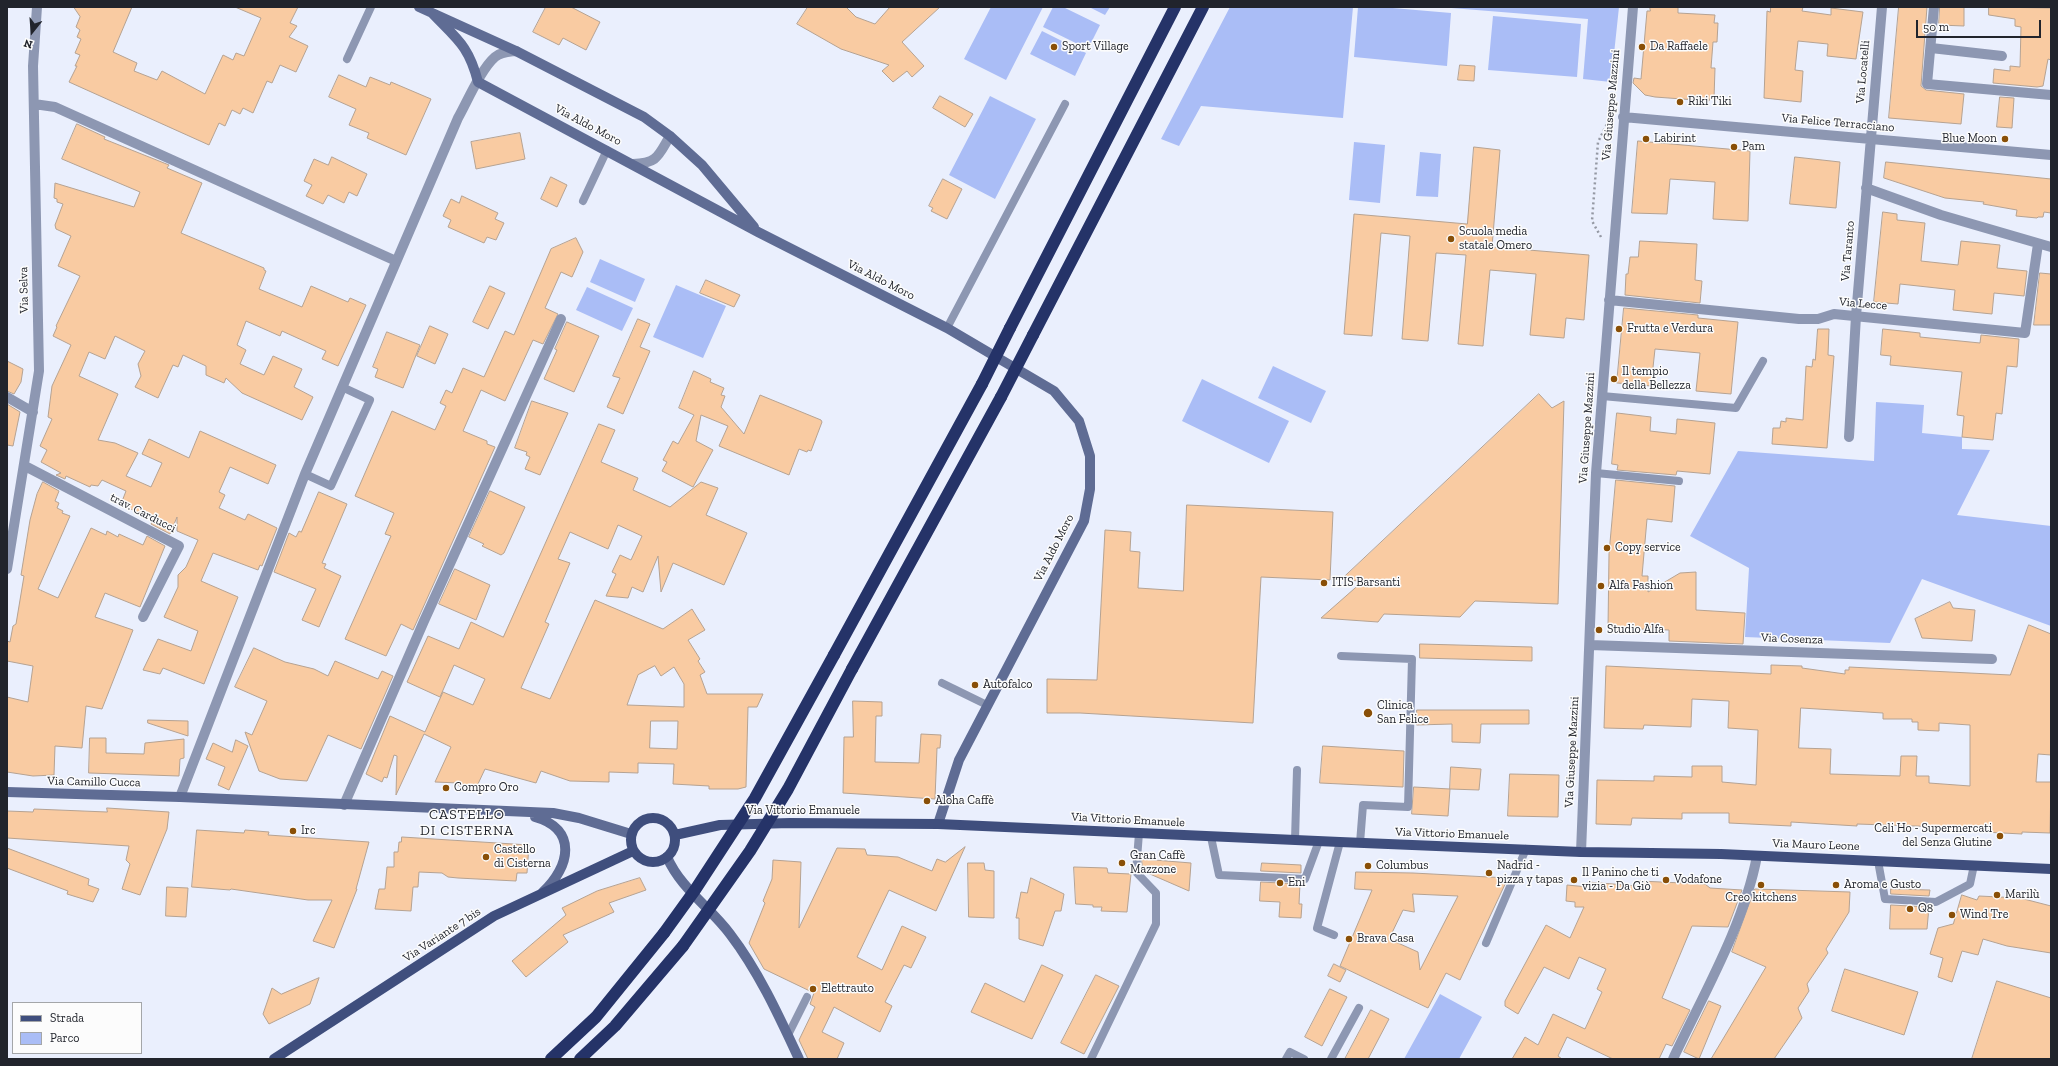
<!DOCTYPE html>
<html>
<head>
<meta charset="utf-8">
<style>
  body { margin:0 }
  #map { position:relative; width:2058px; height:1066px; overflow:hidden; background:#eaeffd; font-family:"Zilla Slab",serif }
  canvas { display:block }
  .frame { position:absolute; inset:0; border:8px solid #21242c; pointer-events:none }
  .legend { position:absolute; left:12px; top:1002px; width:130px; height:52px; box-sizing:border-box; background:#fcfcfc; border:1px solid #a4a6a9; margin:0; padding:5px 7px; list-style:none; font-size:12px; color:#21242c }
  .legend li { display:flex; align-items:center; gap:8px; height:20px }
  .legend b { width:20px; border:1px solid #a4a6a9 }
  .north { position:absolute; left:12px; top:12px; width:40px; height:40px; -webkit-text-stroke:3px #fcfcfc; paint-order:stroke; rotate:197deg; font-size:11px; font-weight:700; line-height:16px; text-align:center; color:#21242c }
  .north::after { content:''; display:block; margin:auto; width:14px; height:18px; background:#21242c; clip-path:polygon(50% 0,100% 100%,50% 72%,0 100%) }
  .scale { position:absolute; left:1916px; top:20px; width:125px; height:18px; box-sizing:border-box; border:2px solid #21242c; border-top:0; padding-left:5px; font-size:12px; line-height:14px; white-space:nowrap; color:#21242c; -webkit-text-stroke:3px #fcfcfc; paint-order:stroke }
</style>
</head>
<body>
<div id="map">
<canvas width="2058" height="1066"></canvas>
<div class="frame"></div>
<ul class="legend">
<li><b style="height:5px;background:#3f4e7d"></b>Strada</li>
<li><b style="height:11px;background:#aabdf6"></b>Parco</li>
</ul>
<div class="north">N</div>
<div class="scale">50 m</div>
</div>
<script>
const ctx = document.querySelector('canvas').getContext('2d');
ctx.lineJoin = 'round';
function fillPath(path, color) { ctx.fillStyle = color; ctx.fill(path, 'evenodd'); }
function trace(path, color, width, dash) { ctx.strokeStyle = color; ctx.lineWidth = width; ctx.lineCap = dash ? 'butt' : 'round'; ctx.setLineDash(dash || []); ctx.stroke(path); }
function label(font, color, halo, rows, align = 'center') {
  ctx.font = font + ' "Zilla Slab",serif'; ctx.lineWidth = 3; ctx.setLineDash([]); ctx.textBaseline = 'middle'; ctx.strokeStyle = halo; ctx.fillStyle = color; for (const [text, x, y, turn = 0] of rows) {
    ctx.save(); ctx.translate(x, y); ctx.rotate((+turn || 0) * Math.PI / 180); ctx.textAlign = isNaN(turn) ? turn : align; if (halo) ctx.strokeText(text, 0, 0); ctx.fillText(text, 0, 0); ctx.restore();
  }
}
fillPath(new Path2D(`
  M991 7H1043L1006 80 964 59Z
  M1053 7H1063L1100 25 1088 49 1043 27Z
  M1089 7H1110L1105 15Z
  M1230 7H1353L1343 118 1201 106 1179 146 1161 139Z
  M1358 7H1381L1451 13 1447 66 1354 57Z
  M1439 7H1619L1611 82 1583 79 1588 19Z
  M1493 16 1581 24 1577 77 1488 70Z
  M1042 31 1086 53 1075 76 1030 54Z
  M990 96 1036 119 995 199 949 175Z
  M1354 142 1385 145 1380 203 1349 200Z
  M1420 152 1441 154 1438 197 1416 196Z
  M600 259 645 279 635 302 590 282Z
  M676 285 726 306 703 358 653 337Z
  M587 287 633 308 622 331 576 310Z
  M1273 366 1326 391 1311 423 1258 398Z
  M1202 379 1289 421 1269 463 1182 421Z
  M1876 402 1924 405 1922 433 1962 437V449L1990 450 1957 515 2051 526V626L1922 579 1890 643 1745 637 1749 568 1690 536 1738 451 1874 461Z
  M1440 994 1482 1017 1459 1059H1404Z`), '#aabdf6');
const building = new Path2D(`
  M74 7H132L113 52 137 63 134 71 157 80 162 71 205 94 223 55 233 60 236 53 244 56 261 18 235 7H298L290 23 297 26 289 37 308 46 296 72 280 65 272 83 267 81 253 113 243 108 240 114 232 110 225 126 219 123 209 145 69 82 77 66H75L80 55 75 53 81 39 77 37 80 30 76 27 80 17Z
  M546 7H571L600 22 586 50 563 38 559 45 533 32Z
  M808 7H846L856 17 875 24 890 7H940L902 42 924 66 912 77 907 71 893 82 882 71 889 65 841 49 797 24Z
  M1650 7H1678V13L1715 15 1714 23H1718L1717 42H1713L1711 68H1715L1714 99 1710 98 1709 101 1655 97 1645 95 1633 83 1634 78 1641 79 1647 11H1650Z
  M1771 7H1803L1802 11 1831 15V8L1863 12 1856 59 1827 56 1828 44 1798 41 1795 70 1803 71 1801 102 1764 98 1767 11 1770 12Z
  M1899 7H1927L1921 86 1926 90 1964 94 1961 124 1889 118Z
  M1940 7H1964V26L1939 25Z
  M1989 7 2051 8V60L2048 59 2043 86 2037 87 1993 83 1994 69 2010 71V66L2020 67 2021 27 2015 26V19L1989 15Z
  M1460 65 1475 66 1474 81 1458 80Z
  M339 75 366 87 370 77 390 85 391 82 431 99 406 155 367 138 369 133 349 125 356 109 329 97Z
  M940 96 973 114 965 127 933 108Z
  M2000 97 2014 98 2012 128 1997 127Z
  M77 124 105 137 104 139 169 165 167 168 202 183 181 233 264 268V270L266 271 259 289 302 307 311 286 348 302 350 298 366 305 338 366 322 359 326 351 282 331 280 336 246 321 237 345 246 350 240 364 264 375 273 356 302 369 294 387 313 397 302 420 242 393 226 378 224 383 206 375V366L183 355 178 367 173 365 158 398 135 387 141 376 138 364 145 351 115 336 105 359 89 352 79 376 118 394 98 440 115 443 138 453 126 476 151 487 162 463 142 454 149 439 189 458 200 431 276 465 268 484 230 467 219 492 225 495 219 508 245 520 248 514 277 528 262 566 260 565 258 570 213 553 201 581 238 597 204 684 163 668 160 674 143 670 158 639 191 651 198 631 164 617 178 587V575L186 567 198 540 177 531V517L170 534 151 524 153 520 121 504 126 491 102 480 98 486 91 485 90 487 66 476 65 479 56 475 61 473 41 462 47 450 40 446 52 419 48 417 52 386 71 345 53 336 57 327 56 326 80 276 58 266 71 236 56 229 55 225 63 204 57 202V199L54 198 55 183 134 207 140 192 62 159Z
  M520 133 525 159 476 169 471 142Z
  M1638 141 1750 151 1748 221 1713 219 1715 182 1670 179 1667 214 1632 213Z
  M1474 147 1500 150 1492 247 1589 255 1584 320 1566 318 1564 338 1530 335 1536 274 1490 270 1483 346 1458 344 1466 255 1436 253 1428 341 1402 339 1410 236 1381 233 1372 336 1344 334 1354 214 1467 224Z
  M332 157 367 174 357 196 349 192 344 203 328 195 323 204 306 196 312 185 304 181 314 159 328 165Z
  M1795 157 1840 162 1836 208 1790 204Z
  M1886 162 2051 179V213L2044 212 2043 217H2038L2037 218 2016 216 2017 210 1983 204 1984 202 1945 198 1884 178Z
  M551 177 567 185 557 207 541 199Z
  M943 179 962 189 947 219 931 211 933 208 929 206Z
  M462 196 498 213 495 219 504 223 496 240 487 237 484 243 448 227 451 220 443 216 451 199 459 203Z
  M1883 212 1897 214V220L1925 223 1921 261 1958 265 1961 241 2000 245 1997 268 2027 271 2024 296 1994 293 1992 314 1953 310 1955 290 1900 284 1898 304 1874 302Z
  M576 238 583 252 572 277 561 272 545 308 558 314 543 344 533 340 505 401 481 390 463 431 487 441V444L495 447 413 630 401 624 386 656 345 639 391 536 385 534 394 513 355 496 392 411 435 430 446 406 440 403 446 390 452 393 463 368 484 377 505 331 514 335 551 249Z
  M1640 241 1697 244 1695 280 1702 281 1700 303 1625 295 1626 274H1628L1630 257H1638Z
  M2040 273 2051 274V325H2034Z
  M706 280 740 295 734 307 700 293Z
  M490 286 505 293 488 329 473 322Z
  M1624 308 1698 315V318L1738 322 1731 394 1696 391 1700 353 1655 349 1651 386 1617 383Z
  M638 319 650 324 640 347 650 351 623 414 607 407 620 378 613 376Z
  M567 322 599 336 574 392 544 379 557 350 555 349Z
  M430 326 448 334 435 364 417 356Z
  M1818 329H1829L1828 355 1834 356 1827 448 1772 444 1773 428H1780L1781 421 1786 422V418L1803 420 1806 366 1812 367 1813 359 1815 360Z
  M1883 329 1920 333V337L1980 343 1981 335 2019 339 2017 367 2007 366 2002 414 1996 413 1993 440 1962 437 1964 416 1957 415 1962 372 1890 365 1891 356 1881 355Z
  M387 332 420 345 403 388 375 377 378 369 373 367Z
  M7 361 23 369 21 382 14 394 7 391Z
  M694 371 711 379 710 382 724 388 721 395 725 396 721 407 744 434 760 395 821 420 822 422 811 451 808 450 807 452 799 449 789 475 719 446 728 426 701 415 696 441 713 450 693 487 662 471 667 462 663 460 673 441 678 444 694 415 679 408Z
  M1539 394 1552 408 1564 401 1558 604 1475 601 1460 617 1384 614 1378 622 1321 618 1363 581 1341 580Z
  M532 401 568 413 540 475 525 469 530 457 526 455 527 452 515 448Z
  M7 404 20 412 13 446 7 445Z
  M1617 413 1651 417 1650 431 1676 434 1677 419 1715 423 1710 474 1677 471 1676 475 1617 470 1618 465 1612 464Z
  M599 424 615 430 601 462 638 478 633 490 670 507 701 482 718 488 706 515 747 533 724 585 673 563 661 592 658 556 643 592 632 587 628 598 606 596 616 574 612 572 620 555 631 560 642 536 618 525 608 549 570 532 558 559 570 563 545 622 549 624 521 688 550 699 595 600 663 629 692 609 705 630 688 640 700 659 698 661 705 672 700 675 707 694H763L757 707H748L746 787 738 789H709V786L673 784 674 764 638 763V773L609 772V782L570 781 541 771 536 783 485 769 477 786H459V783L435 782 451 747 424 734 396 795 397 756 394 755 387 778 384 777 382 782 366 774 390 716 425 732 443 692 473 705 485 679 454 665 440 697 407 682 428 636 459 649 471 622 503 637ZM655 666 661 676 674 667 684 684V707L627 705 638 675ZM651 721H678L677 749 650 748Z
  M1616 480 1675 486 1672 522 1647 519 1642 576H1648V592L1680 573 1696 572V610L1745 613 1743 644 1669 641V630L1608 628 1609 554Z
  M43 482 59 491 55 501 59 503 57 508 63 511 62 513 70 516 38 589 58 598 91 528 106 535 107 531 118 537 119 534 143 545 147 536 165 546 140 607 105 593 95 617 133 630 102 709 86 706 82 748 55 746 54 775 33 776 7 772V697L28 702 33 666 7 661V641L10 642 13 626 16 624 24 576 21 575 30 520 37 494Z
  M490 491 525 507 504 553 501 555 482 546 484 544 469 537Z
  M319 492 347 504 322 563 326 564 324 568 341 576 319 627 302 620 316 589 274 572 289 533 296 537 299 531 301 532Z
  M1187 505 1333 512 1330 580 1261 577 1253 723 1080 713H1047V679L1097 680 1105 530 1131 532 1130 551 1140 552 1138 588 1183 591Z
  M455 569 490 585 476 620 439 604Z
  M1950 602 1953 608 1975 610 1972 641 1922 638 1915 619Z
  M2029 625 2051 634V755L2038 754 2036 782H2051L2050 833 2022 832V834L1945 830V827L1857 824V826L1791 822V826L1729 823V813H1682V819L1632 818 1631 825 1596 824 1597 780 1654 781V776L1692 777V766H1722V782L1756 785 1758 730 1728 728 1729 701 1692 699 1691 727 1644 725 1643 729 1604 728 1606 666 1771 674V665L1802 666V668L1845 674V670H1849V667L2010 675ZM1801 708 1883 713V719H1912V722H1918V730L1939 731V723L1970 725V786L1929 783V776H1916L1917 756H1901L1900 776 1830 774 1831 749 1799 748Z
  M1420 644 1532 647V661L1420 658Z
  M254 648 285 662 314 669 328 676 335 661 378 679 382 671 393 676 361 749 328 735 307 781 280 779 259 771 245 732 252 735 267 701 235 687Z
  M853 701 882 702V716H876L875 762 919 763 921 734 941 735 940 748H937L935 799 843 793 844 737H853Z
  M1417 710H1529V724H1481L1480 743 1452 742V724L1417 725Z
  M148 720 188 721V736L148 723Z
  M90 738H106V753L144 754 145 743 184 739V758L180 759 179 776 89 773Z
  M236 740 248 746 229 790 218 785 225 767 206 759 213 743 232 752Z
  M1323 746 1404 751 1403 787 1320 783Z
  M1451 767 1481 769 1479 790 1450 789Z
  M1510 774 1559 775 1558 817 1508 816Z
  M1414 787 1450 789 1448 816 1412 814Z
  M107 808 169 812 167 829 140 895 122 889 130 864 126 860 129 846 7 838V811L33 812 34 809 107 812Z
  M197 830 244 833 245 830 269 832 268 835 369 842 356 889H357L334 948 313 941 332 900H308L231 889 230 890 192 887Z
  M402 837 529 845 527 873H517L516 881 458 878 448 877 442 873 419 872 418 887H413L411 911 375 909 379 889H385L387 867H394V852H398L399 842H401Z
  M965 847 936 911 889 890 857 957 882 970 902 926 926 937 911 968 904 965 885 1002 892 1006 880 1032 834 1007 822 1032 844 1043 837 1059H808L799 1040 815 1007 810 1004 814 993 764 969 749 943 765 903 763 901 772 879 773 860 801 862 799 928 837 848 865 849 867 855 898 857 932 871 937 859 945 862Z
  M7 848 89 879 88 885 99 889 93 902 67 894 68 891 7 868Z
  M1142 859 1191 863 1189 891 1143 871Z
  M968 863H984L985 870 994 871V918L969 917Z
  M1262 863 1301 865V873L1261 871Z
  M1074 867 1107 868 1108 873 1131 874 1127 912 1101 911 1102 907H1093V905L1076 904Z
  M1356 872 1413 873 1508 878 1460 980 1446 973 1428 1008 1340 966 1372 890 1355 889ZM1413 894 1458 896 1420 970 1418 952 1389 939 1403 910 1414 912Z
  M640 878 646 890 609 903 614 912 563 935 568 942 526 977 512 961 566 915 562 908 597 891Z
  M1031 878 1064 894 1061 911H1055L1043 946 1019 939V918H1016L1021 892 1027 893Z
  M1639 881 1705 884 1710 888 1742 890 1728 927 1692 926 1662 998 1690 1010 1672 1046 1666 1044 1659 1059H1613L1567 1037 1558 1056 1562 1059H1512L1525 1037 1538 1045 1553 1014 1585 1029 1602 992 1597 989 1606 969 1579 957 1569 979 1544 967 1518 1014 1505 1006V1001L1546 925 1570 938 1584 907H1575V902L1566 901 1567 885 1588 887V882L1638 886Z
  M1261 882 1300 884 1299 904H1302L1301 918 1279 917 1280 902 1260 901Z
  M167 887 188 888 186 917 166 916Z
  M1755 889 1850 892 1849 912 1826 949 1828 953 1807 984 1809 991 1798 1008 1802 1018 1774 1059H1711L1766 967 1732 952Z
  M1891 889 1930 890 1929 896 1891 894Z
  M1962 895 1977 900 1979 896 2020 898 2051 906V953L2007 946 1983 939 1978 955 1962 951 1952 982 1938 977 1943 958 1930 954 1938 928 1953 924Z
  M1891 905 1929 907 1927 929H1890Z
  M1334 964 1346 970 1340 982 1328 976Z
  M1042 965 1063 975 1032 1039 971 1012 985 983 1024 1002Z
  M1845 969 1918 992 1904 1035 1832 1011Z
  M1096 975 1119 986 1084 1054 1061 1043Z
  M319 978 310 1004 269 1024 263 1014 272 988 281 994Z
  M1997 981 2051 998V1059H1972Z
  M1330 989 1347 997 1322 1046 1305 1037Z
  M1709 1001 1721 1006 1699 1059 1684 1052Z
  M1371 1010 1389 1019 1368 1059H1345Z`);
fillPath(building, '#f9cba2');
trace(building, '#b5a292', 1);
trace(new Path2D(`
  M1601 237 1592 221 1598 142 1610 118`), '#9498a3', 2.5, [2, 3]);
trace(new Path2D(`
  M347 59 371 7
  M583 201 607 150
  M947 328 1065 104
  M1602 396 1736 408 1763 361
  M1596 473 1679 481
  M305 474 331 486 370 400 342 387
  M1341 656 1412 659 1408 807 1363 805 1360 843
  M942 683 987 705
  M1211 837 1219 875 1305 879 1319 841
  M1295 840 1297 770
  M1878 861 1885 899 1936 902 1970 884 1974 865
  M1334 935 1317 928 1340 842
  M1486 943 1526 849
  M788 1035 807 997
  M1091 1059 1156 924V893L1136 872 1139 833
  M1286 1059 1290 1052 1304 1059
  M1331 1059 1359 1008`), '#8d97b2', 8);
trace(new Path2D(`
  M1934 7 1927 84 2051 95
  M1931 48 2002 56
  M34 104 55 107 396 261
  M1623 117 2051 155
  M633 164C658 163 658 156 670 136
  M1866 188 1941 215 2051 247
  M1609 300 1799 319H1818L1834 314 2025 333 2038 244
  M7 397 33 412
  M1849 437 1856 316 1882 7
  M25 466 179 546 143 617
  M7 569 39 371 33 66 37 7
  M1590 645 1992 659
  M180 797 305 474 458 118C467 102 481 69 495 57 501 52 508 52 516 51
  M344 805 424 621 561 319
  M1581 852 1596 473 1633 7
  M1673 1059C1703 995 1744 925 1757 856`), '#8d97b2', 10);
trace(new Path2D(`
  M419 7 516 51 644 117 670 136 702 165 754 227
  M433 14C457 39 469 46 478 82L758 232 947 328 1054 391 1079 421 1090 456V489L1084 521 959 760 938 824
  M7 792 180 797 553 813 579 818 631 834
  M535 817C578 829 570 867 543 892
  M667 857C681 889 710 907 730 934 759 972 779 1016 799 1059`), '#5f6c94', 10);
trace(new Path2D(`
  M631 840a22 22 0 1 1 44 0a22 22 0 1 1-44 0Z
  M675 835 720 825 790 823 938 824 1340 842 1581 852 1721 854 2051 869
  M274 1059 494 916 633 851`), '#3f4e7d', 10);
trace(new Path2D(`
  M1010 328 1175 7
  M1033 335 1203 7
  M834 655 982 384
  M852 669 1001 397
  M551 1059 596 1017 664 933
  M580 1059 615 1026 683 946`), '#253368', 12);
trace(new Path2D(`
  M982 384 1010 328
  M1001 397 1033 335
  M664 933 695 890 755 798 834 655
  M683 946 750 851 788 789 852 669`), '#253368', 12);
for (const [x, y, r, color] of [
  [1054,47,4,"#894f07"],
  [1642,47,4,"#894f07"],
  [1680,102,4,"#894f07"],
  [1646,139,4,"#894f07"],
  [2005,139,4,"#894f07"],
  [1734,147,4,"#894f07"],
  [1451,239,4,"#894f07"],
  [1619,329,4,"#894f07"],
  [1614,379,4,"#894f07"],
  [1607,548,4,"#894f07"],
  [1324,583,4,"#894f07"],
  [1601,586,4,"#894f07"],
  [1599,630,4,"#894f07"],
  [975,685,4,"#894f07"],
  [1368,713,5,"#894f07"],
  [446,788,4,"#894f07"],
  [927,801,4,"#894f07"],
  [293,831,4,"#894f07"],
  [2000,836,4,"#894f07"],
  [486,857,4,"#894f07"],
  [1122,863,4,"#894f07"],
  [1368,866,4,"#894f07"],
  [1489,873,4,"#894f07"],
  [1574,880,4,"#894f07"],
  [1666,880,4,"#894f07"],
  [1280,883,4,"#894f07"],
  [1761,885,4,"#894f07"],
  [1836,885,4,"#894f07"],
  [1997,895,4,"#894f07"],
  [1910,909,4,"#894f07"],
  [1952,915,4,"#894f07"],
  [1349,939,4,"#894f07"],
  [813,989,4,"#894f07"]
]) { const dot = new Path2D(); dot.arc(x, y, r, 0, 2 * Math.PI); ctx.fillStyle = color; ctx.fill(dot); trace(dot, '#fcfcfc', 1.5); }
label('12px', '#21242c', '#fcfcfc', [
  ["Sport Village",1062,47],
  ["Da Raffaele",1650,47],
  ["Riki Tiki",1688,102],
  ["Labirint",1654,139],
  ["Blue Moon",1997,139,"right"],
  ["Pam",1742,147],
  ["Scuola media",1459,232],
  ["statale Omero",1459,246],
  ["Frutta e Verdura",1627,329],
  ["Il tempio",1622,372],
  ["della Bellezza",1622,386],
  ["Copy service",1615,548],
  ["ITIS Barsanti",1332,583],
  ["Alfa Fashion",1609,586],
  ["Studio Alfa",1607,630],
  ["Autofalco",983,685],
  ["Clinica",1377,706],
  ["San Felice",1377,720],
  ["Compro Oro",454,788],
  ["Aloha Caffè",935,801],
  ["Celi Ho - Supermercati",1992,829,"right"],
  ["del Senza Glutine",1992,843,"right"],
  ["Irc",301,831],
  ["Castello",494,850],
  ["di Cisterna",494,864],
  ["Gran Caffè",1130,856],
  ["Mazzone",1130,870],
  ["Columbus",1376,866],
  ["Nadrid -",1497,866],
  ["pizza y tapas",1497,880],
  ["Il Panino che ti",1582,873],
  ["vizia - Da Giò",1582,887],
  ["Vodafone",1674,880],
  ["Eni",1288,883],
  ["Aroma e Gusto",1844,885],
  ["Marilù",2005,895],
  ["Creo kitchens",1761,898,"center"],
  ["Q8",1918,909],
  ["Wind Tre",1960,915],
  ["Brava Casa",1357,939],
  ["Elettrauto",821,989]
], 'left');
label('12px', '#21242c', '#fcfcfc', [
  ["Via Locatelli",1863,72,-85],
  ["Via Giuseppe Mazzini",1611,105,-85],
  ["Via Felice Terracciano",1838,123,5],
  ["Via Aldo Moro",588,125,28],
  ["Via Taranto",1848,251,-85],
  ["Via Aldo Moro",881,280,27],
  ["Via Selva",24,290,-91],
  ["Via Lecce",1863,304,5],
  ["Via Giuseppe Mazzini",1587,428,-86],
  ["trav. Carducci",143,513,27],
  ["Via Aldo Moro",1054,548,-63],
  ["Via Cosenza",1792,639,2],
  ["Via Giuseppe Mazzini",1572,752,-87],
  ["Via Camillo Cucca",94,782,1],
  ["Via Vittorio Emanuele",803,811],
  ["Via Vittorio Emanuele",1128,820,3],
  ["Via Vittorio Emanuele",1452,834,2],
  ["Via Mauro Leone",1816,845,2],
  ["Via Variante 7 bis",442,935,-33]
]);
ctx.letterSpacing = '1px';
label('14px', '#21242c', '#fcfcfc', [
  ["CASTELLO",467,815],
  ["DI CISTERNA",467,831]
]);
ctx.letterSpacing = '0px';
</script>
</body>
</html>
